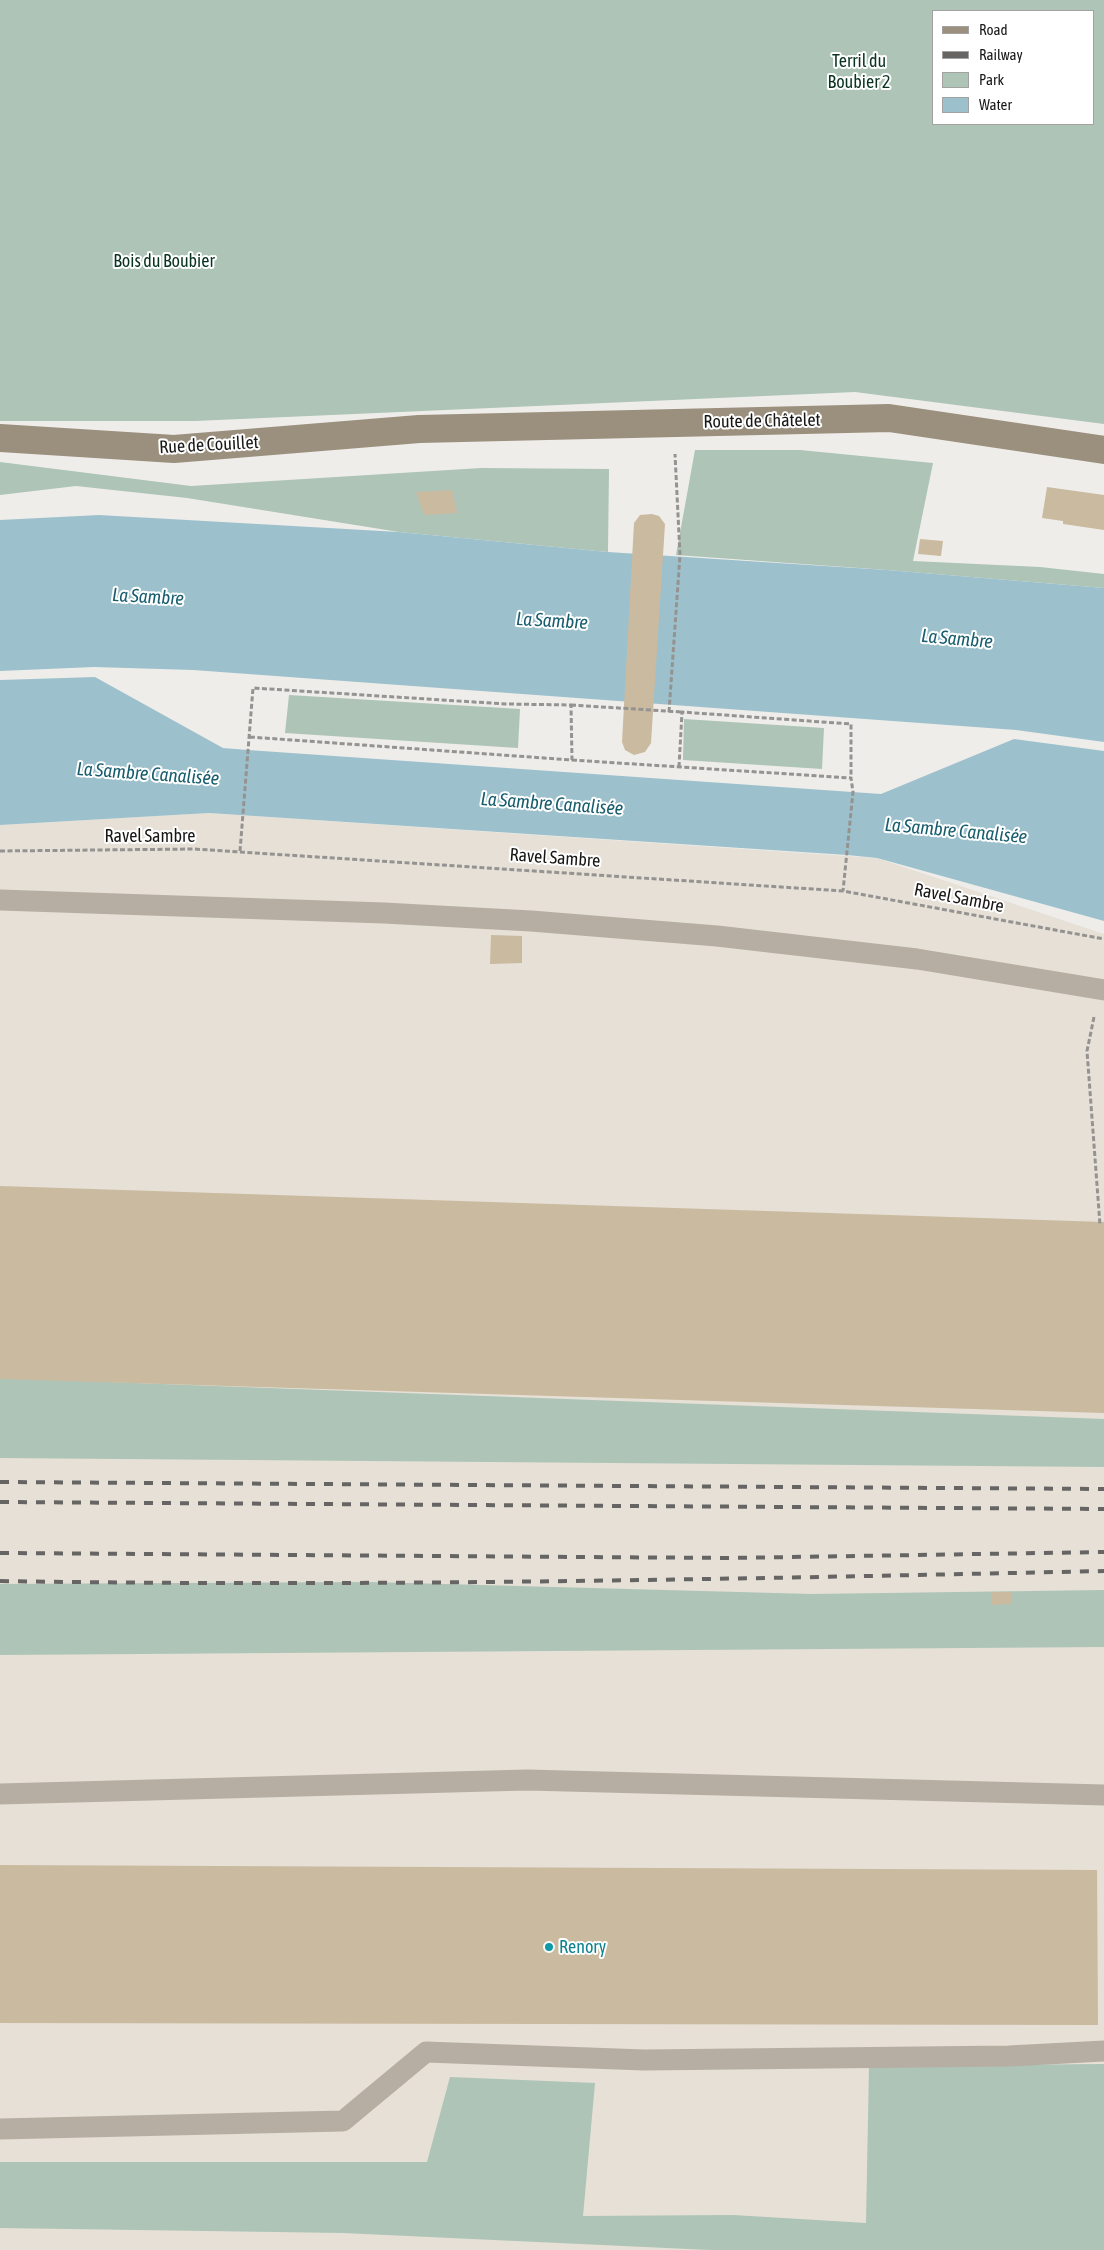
<!DOCTYPE html>
<html>
<head>
<meta charset="utf-8">
<style>
  body { margin:0 }
  #map { position:relative; width:1104px; height:2250px; overflow:hidden; background:#efedea; font-family:"Asap Condensed",sans-serif }
  canvas { display:block }
  .legend { position:absolute; left:932px; top:10px; width:162px; height:115px; box-sizing:border-box; background:#fff; border:1px solid #a3a2a2; margin:0; padding:6px 9px; list-style:none; font-size:15px; color:#181716 }
  .legend li { display:flex; align-items:center; gap:10px; height:25px }
  .legend b { width:25px; border:1px solid #a3a2a2 }
</style>
</head>
<body>
<div id="map">
<canvas width="1104" height="2250"></canvas>
<ul class="legend">
<li><b style="height:6px;background:#9b8f7e"></b>Road</li>
<li><b style="height:6px;background:#676564"></b>Railway</li>
<li><b style="height:14px;background:#adc4b7"></b>Park</li>
<li><b style="height:14px;background:#9dc1cc"></b>Water</li>
</ul>
</div>
<script>
const ctx = document.querySelector('canvas').getContext('2d');
ctx.lineJoin = 'round';
function fillPath(path, color) { ctx.fillStyle = color; ctx.fill(path, 'evenodd'); }
function trace(path, color, width, dash) { ctx.strokeStyle = color; ctx.lineWidth = width; ctx.lineCap = dash ? 'butt' : 'round'; ctx.setLineDash(dash || []); ctx.stroke(path); }
function label(font, color, halo, rows, align = 'center') {
  ctx.font = font + ' "Asap Condensed",sans-serif'; ctx.lineWidth = 4; ctx.setLineDash([]); ctx.textBaseline = 'middle'; ctx.strokeStyle = halo; ctx.fillStyle = color; for (const [text, x, y, turn = 0] of rows) {
    ctx.save(); ctx.translate(x, y); ctx.rotate((+turn || 0) * Math.PI / 180); ctx.textAlign = isNaN(turn) ? turn : align; if (halo) ctx.strokeText(text, 0, 0); ctx.fillText(text, 0, 0); ctx.restore();
  }
}
fillPath(new Path2D(`
  M209 813 877 858 1104 934V2250H0V825Z`), '#e6e0d6');
fillPath(new Path2D(`
  M0 0H1104V424L855 392 195 421H0ZM933 11H1093V124H933Z
  M695 450H800L933 463 913 561 1040 567 1104 574V588L887 570 676 555Z
  M0 462 191 486 481 468 609 469 608 552 399 532 187 498 76 486 0 495Z
  M289 695 520 709 518 748 285 733Z
  M684 719 824 728 822 769 683 760Z
  M0 1378 1104 1419V1467L0 1458Z
  M370 1582 812 1594 1104 1590V1647L0 1655V1584Z
  M1104 2064V2250H710L343 2233 0 2228V2162H427L450 2077 595 2083 583 2216 733 2215 866 2223 869 2066Z`), '#adc4b7');
fillPath(new Path2D(`
  M99 515 399 532 608 552 887 570 1104 588V742L1016 730 193 670 94 667 0 671V520Z
  M95 677 223 748 248 750 881 794 1014 739 1104 751V921L877 858 847 855 209 813 0 825V680Z`), '#9dc1cc');
fillPath(new Path2D(`
  M1047 487 1104 495V530L1063 524V521L1042 518Z
  M452 490 457 513 424 515 416 492Z
  M652 514 659 516 665 524 651 743 645 752 634 755 625 750 622 742 634 523 640 515Z
  M920 539 943 541 941 556 918 554Z
  M491 935 522 936V963L490 964Z
  M0 1186 1104 1222V1413L0 1379Z
  M991 1592H1012V1604L991 1605Z
  M0 1865 1097 1870 1098 2025 0 2023Z`), '#caba9f');
trace(new Path2D(`
  M571 705 682 712
  M669 712 680 555 675 454
  M572 760 851 778 853 792 843 891
  M679 767 682 712 851 724V778
  M0 851 194 849 843 891 1104 939
  M240 851 253 688 506 704 571 705 572 760 250 737
  M1094 1017 1087 1051 1100 1225`), '#959391', 3, [5, 2.5]);
trace(new Path2D(`
  M0 900 384 913 531 921 717 936 917 959 1104 990
  M0 1794 527 1780 1104 1795
  M0 2129 343 2121 426 2052 644 2060 1009 2056 1104 2051`), '#b6aea3', 21);
trace(new Path2D(`
  M0 438 174 449 419 429 889 418 1104 450`), '#9b8f7e', 28);
trace(new Path2D(`
  M0 1482 1104 1489
  M0 1502 1104 1509
  M0 1553 730 1558 1104 1552
  M0 1581C368 1587 736 1579 1104 1571`), '#676564', 4, [9, 9]);
for (const [x, y, r, color] of [
  [549,1947,5,"#0f9aa8"]
]) { const dot = new Path2D(); dot.arc(x, y, r, 0, 2 * Math.PI); ctx.fillStyle = color; ctx.fill(dot); trace(dot, '#fff', 2); }
label('18px', '#083321', '#fff', [
  ["Terril du",859,61],
  ["Boubier 2",859,82],
  ["Bois du Boubier",164,261]
]);
label('18px', '#181716', '#fff', [
  ["Route de Châtelet",762,421,-1],
  ["Rue de Couillet",209,445,-3],
  ["Ravel Sambre",150,836],
  ["Ravel Sambre",555,858,4],
  ["Ravel Sambre",959,898,11]
]);
label('18px', '#0d838f', '#fff', [
  ["Renory",559,1947]
], 'left');
label('italic 19px', '#185d6e', '#fff', [
  ["La Sambre",148,597,3],
  ["La Sambre",552,621,3],
  ["La Sambre",957,639,5],
  ["La Sambre Canalisée",148,774,4],
  ["La Sambre Canalisée",552,804,4],
  ["La Sambre Canalisée",956,831,5]
]);
</script>
</body>
</html>
